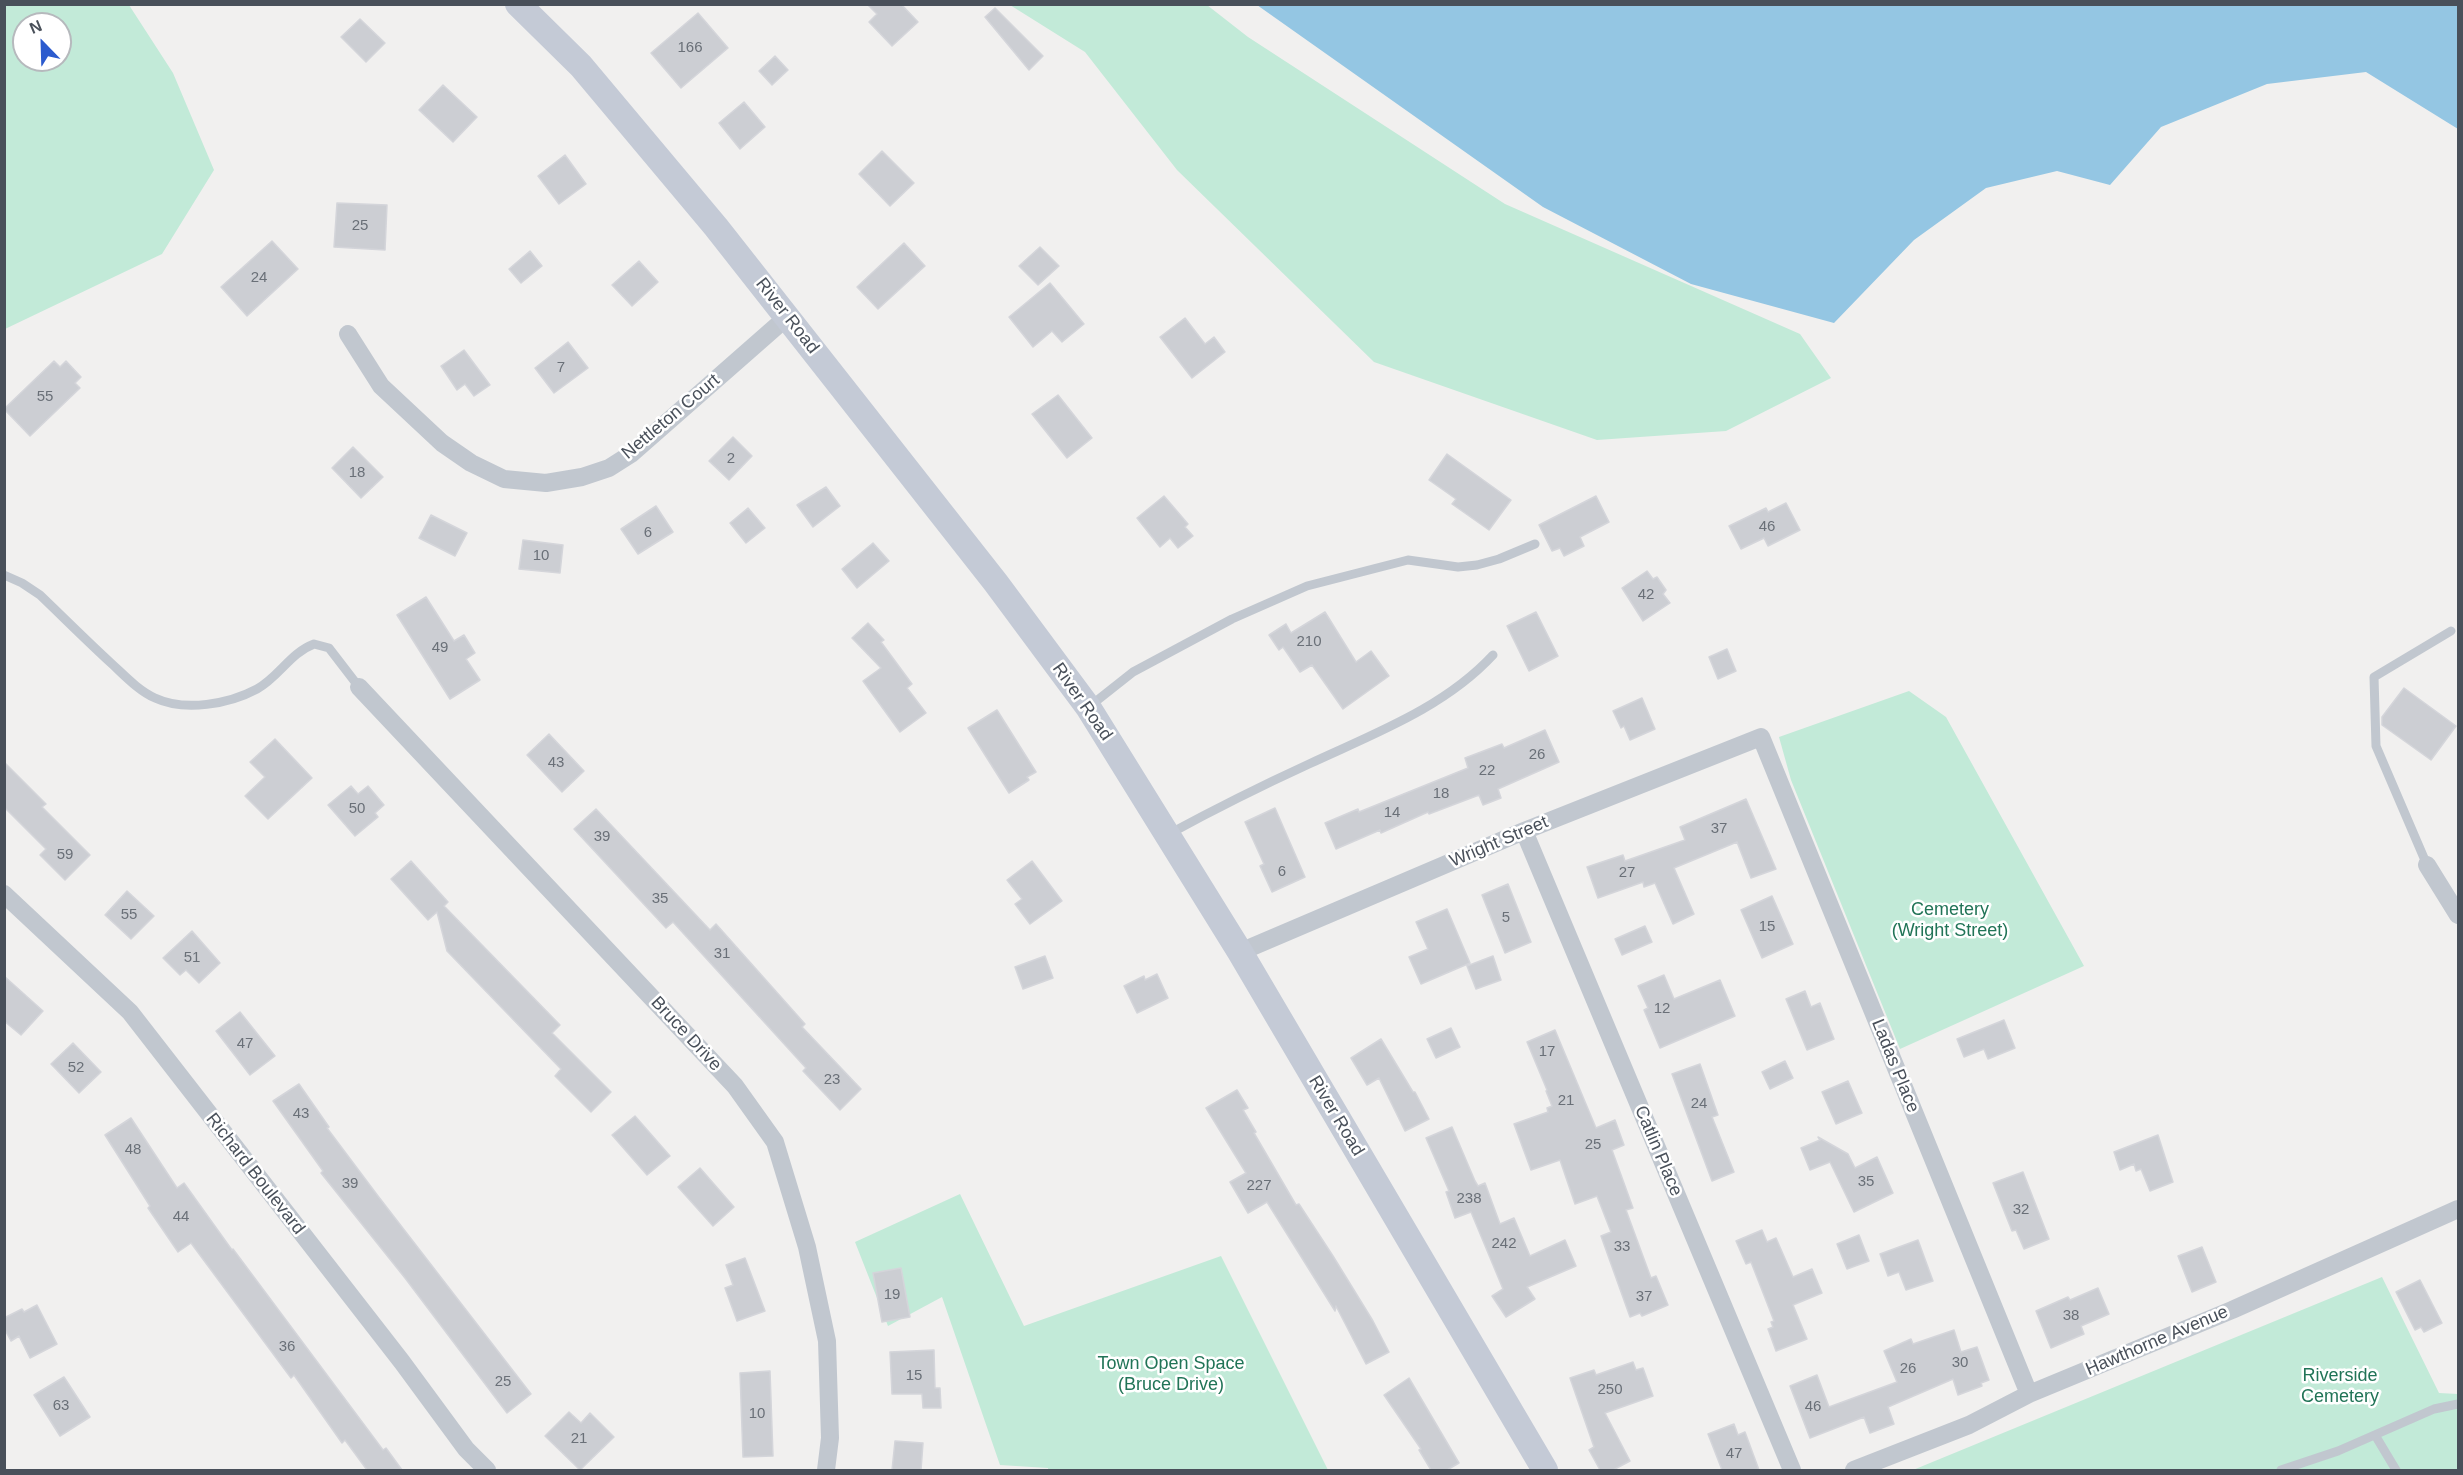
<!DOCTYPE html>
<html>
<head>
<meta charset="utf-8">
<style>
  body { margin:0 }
  #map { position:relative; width:2463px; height:1475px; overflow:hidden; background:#f1f0ef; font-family:Arial,sans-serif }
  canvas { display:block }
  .frame { position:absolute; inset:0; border:6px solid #49505a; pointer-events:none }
  .north { position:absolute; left:12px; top:12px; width:60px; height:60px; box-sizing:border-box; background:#fff; border:2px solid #b6b9bd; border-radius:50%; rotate:337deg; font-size:16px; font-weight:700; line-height:24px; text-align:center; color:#49505a }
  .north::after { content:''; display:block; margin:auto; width:21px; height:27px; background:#2c5bce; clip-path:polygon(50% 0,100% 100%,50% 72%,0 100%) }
</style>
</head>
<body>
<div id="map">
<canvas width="2463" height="1475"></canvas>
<div class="frame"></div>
<div class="north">N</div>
</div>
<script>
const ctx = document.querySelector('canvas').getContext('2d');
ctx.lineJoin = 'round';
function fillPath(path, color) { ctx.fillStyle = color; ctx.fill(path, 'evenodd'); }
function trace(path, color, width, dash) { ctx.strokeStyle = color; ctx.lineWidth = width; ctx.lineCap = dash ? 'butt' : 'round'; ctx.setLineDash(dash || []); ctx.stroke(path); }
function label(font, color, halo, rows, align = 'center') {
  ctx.font = font + ' Arial,sans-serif'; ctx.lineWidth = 5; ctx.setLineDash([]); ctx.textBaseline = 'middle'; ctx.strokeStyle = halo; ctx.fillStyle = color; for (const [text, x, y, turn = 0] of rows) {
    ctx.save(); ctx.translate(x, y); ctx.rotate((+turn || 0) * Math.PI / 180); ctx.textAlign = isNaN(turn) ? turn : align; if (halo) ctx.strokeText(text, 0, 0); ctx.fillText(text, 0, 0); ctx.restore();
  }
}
fillPath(new Path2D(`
  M5 4 129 5 173 73 214 170 162 254 5 329ZM24 24H60V60H24Z
  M1010 5H1207L1248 37 1505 204 1800 334 1831 378 1726 431 1597 440 1374 362 1177 170 1085 52Z
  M1909 691 1946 717 2084 966 1900 1049 1791 780 1779 737Z
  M960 1194 1024 1326 1221 1256 1328 1470H1048V1468L1000 1465 942 1297 888 1326 855 1242Z
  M2382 1277 2439 1393 2458 1394V1470H1913Z`), '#c2ead8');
fillPath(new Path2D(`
  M1257 5H2458V129L2366 72 2267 84 2161 127 2110 185 2057 171 1986 188 1914 240 1834 323 1691 284 1543 207Z`), '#94c6e3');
const building = new Path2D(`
  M867 4H901L918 22 892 46 869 22 877 14Z
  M995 8 1043 56 1029 70 985 17Z
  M698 13 728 48 681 88 651 53Z
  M360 19 385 43 366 62 341 37Z
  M775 56 788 70 772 85 759 71Z
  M443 85 477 117 453 142 419 110Z
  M744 102 765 127 740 149 719 123Z
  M882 151 914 183 890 206 859 174Z
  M565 155 586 184 559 204 538 176Z
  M337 203 387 205 385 250 334 247Z
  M272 241 298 269 247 316 221 287Z
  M904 243 925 266 878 309 857 287Z
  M1040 247 1059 266 1038 285 1019 266Z
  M530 251 542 266 521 283 509 269Z
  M639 261 658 282 632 306 612 285Z
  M1050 283 1084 324 1062 342 1052 331 1033 347 1009 317Z
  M1185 318 1205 344 1214 337 1225 352 1192 378 1160 337Z
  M568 342 588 368 554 393 535 368Z
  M464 350 490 385 474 396 465 384 457 390 441 366Z
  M54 361 60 367 66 361 81 377 75 383 80 388 30 436 4 409Z
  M1058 395 1092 438 1067 458 1032 414Z
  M733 437 752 456 729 480 709 461Z
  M353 447 383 477 361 498 332 468Z
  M1447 454 1511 500 1489 530 1452 504 1456 499 1429 480Z
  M826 487 840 506 813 527 797 505Z
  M1164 496 1188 524 1185 527 1193 536 1178 548 1170 538 1160 547 1137 518Z
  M1596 496 1609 522 1580 537 1584 546 1564 556 1560 548 1552 551 1539 525Z
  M1786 503 1800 530 1768 546 1764 538 1741 549 1729 526 1766 508 1768 512Z
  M656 506 673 532 638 554 621 529Z
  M748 508 765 528 746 543 730 523Z
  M431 515 467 533 455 556 419 538Z
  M523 540 563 545 560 573 519 569Z
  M873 543 889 561 857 588 842 569Z
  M1647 571 1653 579 1657 577 1666 590 1663 594 1670 603 1643 621 1622 588Z
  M426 597 454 641 464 635 475 653 466 659 480 680 450 699 397 615Z
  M1325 612 1356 662 1371 651 1389 676 1343 709 1312 665 1300 672 1283 647 1279 650 1269 635 1286 624 1291 633Z
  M1536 612 1558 656 1529 671 1507 626Z
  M868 623 884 640 881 642 912 684 907 688 926 713 900 732 863 681 881 668 852 638Z
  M1727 649 1736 671 1718 679 1709 657Z
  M2404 688 2456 726 2431 760 2382 725V717Z
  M1642 698 1655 729 1630 740 1624 726 1621 728 1613 711Z
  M997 710 1036 772 1027 777 1029 780 1009 793 968 728Z
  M1545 730 1559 762 1498 789 1501 798 1483 805 1479 795 1429 814 1428 812 1381 833 1380 830 1336 849 1325 823 1358 809 1359 812 1468 768 1465 758 1502 744 1504 748Z
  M549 734 584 771 562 792 527 755Z
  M275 739 312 778 268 819 245 796 265 777 250 762Z
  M4 762 46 804 42 807 90 855 65 880 40 855 46 849 4 807Z
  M351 786 358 794 368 786 384 805 375 813 378 817 355 836 328 805Z
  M1746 799 1776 869 1751 878 1737 842 1674 868 1694 914 1673 924 1655 883 1644 887 1643 882 1598 898 1587 867 1623 855 1625 861 1685 840 1680 827Z
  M1275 808 1305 877 1272 892 1260 866 1264 864 1245 822Z
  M596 809 710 930 716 924 805 1024 802 1027 861 1089 840 1110 803 1071 806 1068 673 922 666 928 574 829Z
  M411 861 448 902 444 906 560 1025 552 1033 611 1092 591 1112 555 1076 561 1069 447 951 437 912 428 920 391 879Z
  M1032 861 1062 901 1030 924 1015 904 1022 899 1007 880Z
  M1508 884 1531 942 1505 953 1482 895Z
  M127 891 154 916 131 939 105 915Z
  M1772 896 1793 944 1762 958 1741 910Z
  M1447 909 1470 963 1421 984 1409 957 1428 949 1416 922Z
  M1645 926 1652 942 1622 955 1615 939Z
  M192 931 220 963 199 983 186 970 180 975 163 958Z
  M1045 956 1053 978 1023 989 1015 967Z
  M1493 956 1501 980 1476 989 1467 966Z
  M1157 974 1168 998 1137 1013 1124 986 1144 976 1145 980Z
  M1664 975 1674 999 1720 980 1735 1016 1660 1048 1644 1010 1648 1008 1638 986Z
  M4 976 43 1011 21 1035 4 1021Z
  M1805 991 1811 1007 1820 1003 1834 1039 1807 1050 1786 999Z
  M240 1012 275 1056 250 1075 216 1031Z
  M2004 1020 2015 1048 1988 1059 1984 1049 1964 1057 1957 1039Z
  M1451 1028 1460 1047 1436 1058 1427 1039Z
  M1555 1030 1596 1128 1615 1120 1624 1145 1612 1150 1633 1208 1626 1210 1651 1278 1656 1276 1668 1305 1642 1316 1640 1313 1630 1317 1601 1236 1611 1232 1597 1196 1575 1204 1560 1160 1531 1170 1514 1124 1548 1112 1547 1108 1552 1106 1546 1091 1547 1090 1527 1042Z
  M1381 1039 1413 1092H1415L1429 1119 1405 1131 1379 1078 1367 1085 1351 1058Z
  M73 1043 101 1072 79 1093 51 1064Z
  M1785 1061 1793 1078 1770 1089 1762 1072Z
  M1700 1064 1718 1115 1712 1117 1734 1172 1712 1181 1672 1074Z
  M1848 1081 1862 1113 1836 1124 1822 1092Z
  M299 1084 329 1127 327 1128 378 1196 531 1394 507 1413 405 1278 321 1173 323 1171 273 1101Z
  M1237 1090 1248 1108 1243 1110 1256 1132 1254 1133 1296 1205 1299 1204 1333 1256 1373 1321 1389 1352 1366 1364 1336 1306 1335 1311 1267 1202 1248 1213 1230 1182 1246 1173 1206 1108Z
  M635 1116 670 1156 647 1175 612 1135Z
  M131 1118 177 1188 184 1183 232 1250 233 1249 383 1450 386 1448 402 1470H367L345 1440 342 1443 294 1375 291 1378 191 1243 178 1252 148 1208 150 1206 105 1135Z
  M1452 1127 1475 1181 1478 1186 1485 1183 1500 1224 1514 1218 1530 1256 1565 1240 1576 1266 1527 1287 1535 1299 1506 1317 1492 1296 1503 1289 1471 1212 1455 1218 1446 1192 1449 1191 1426 1138Z
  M2158 1135 2173 1182 2150 1191 2141 1169 2136 1171 2134 1164 2120 1170 2114 1152Z
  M1818 1137 1848 1154 1855 1168 1877 1157 1893 1193 1854 1212 1830 1162 1810 1170 1801 1148 1820 1140Z
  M700 1168 734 1207 713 1226 678 1187Z
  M2023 1172 2049 1239 2024 1249 2016 1230 2012 1231 1993 1183Z
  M1762 1230 1767 1242 1776 1238 1793 1277 1812 1269 1822 1293 1793 1305 1807 1339 1776 1351 1768 1329 1773 1327 1771 1322 1774 1321 1751 1262 1746 1264 1736 1241Z
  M1859 1235 1869 1261 1847 1269 1837 1244Z
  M1918 1240 1933 1281 1906 1290 1899 1272 1888 1276 1880 1254Z
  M2202 1247 2216 1282 2192 1292 2178 1256Z
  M745 1258 765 1311 737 1321 725 1288 733 1285 726 1265Z
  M901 1268 910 1317 882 1322 873 1273Z
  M2420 1280 2442 1323 2424 1332 2421 1327 2415 1330 2396 1292Z
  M2098 1288 2109 1314 2081 1326 2084 1334 2051 1348 2036 1311 2068 1297 2070 1300Z
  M37 1305 57 1344 30 1358 19 1336 11 1341 4 1328V1318L22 1309 24 1312Z
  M1954 1330 1961 1352 1977 1347 1989 1380 1981 1383 1982 1386 1958 1395 1953 1379 1888 1407 1894 1424 1870 1433 1864 1417 1810 1438 1790 1386 1817 1375 1829 1407 1897 1382 1884 1351 1911 1339 1913 1344Z
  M934 1350 935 1388H940L941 1408H923L922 1394H892L890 1352Z
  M1633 1362 1636 1370 1643 1368 1653 1396 1605 1413 1630 1461 1613 1470H1600L1589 1450 1594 1447 1570 1378 1594 1370 1596 1375Z
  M770 1371 773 1456 743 1457 740 1373Z
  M64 1377 90 1417 60 1436 34 1395Z
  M1409 1378 1459 1463 1447 1470H1431L1419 1450 1421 1449 1384 1395Z
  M569 1412 581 1423 590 1413 614 1437 580 1470 545 1436Z
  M1734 1424 1738 1435 1745 1432 1759 1470H1722L1708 1434Z
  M895 1441 923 1443 921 1470H892Z`);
fillPath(building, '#ccced3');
trace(building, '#d4d5da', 1.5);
trace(new Path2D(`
  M4 575 22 583 40 595C64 618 88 642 112 664 125 676 139 691 155 698 185 712 229 704 257 689 279 677 290 653 314 644L329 648 359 687
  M1090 706 1133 672 1232 619 1307 586 1408 560 1458 567 1477 565 1499 559 1535 544
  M1169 834C1215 809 1261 786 1309 764 1373 734 1444 708 1493 655
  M2427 865 2376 746 2374 677 2451 631
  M2375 1435 2396 1470
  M2281 1470 2338 1451 2434 1409 2458 1404`), '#c1c7cf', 9);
trace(new Path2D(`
  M348 334 381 386 442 443 471 463 504 479 546 483 582 477 609 468 631 454 787 317
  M359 687 735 1086 775 1142 807 1247 827 1341 830 1438 826 1470
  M1524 831 1792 1470
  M2427 865 2458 915
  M4 894 130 1012 402 1362 466 1449 487 1470
  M1240 952 1524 831 1761 737 2029 1394
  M1854 1470 1969 1425 2029 1394 2232 1310 2458 1209`), '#c1c7cf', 18);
trace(new Path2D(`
  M518 4 581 66 716 227 996 583 1088 707 1240 952 1545 1470`), '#c4cad6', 26);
label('15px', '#6a7078', null, [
  ["166",690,48],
  ["25",360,226],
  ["24",259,278],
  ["7",561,368],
  ["55",45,397],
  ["2",731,459],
  ["18",357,473],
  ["46",1767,527],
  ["6",648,533],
  ["10",541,556],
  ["42",1646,595],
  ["210",1309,642],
  ["49",440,648],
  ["26",1537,755],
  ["43",556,763],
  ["22",1487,771],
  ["18",1441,794],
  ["50",357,809],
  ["14",1392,813],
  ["37",1719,829],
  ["39",602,837],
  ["59",65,855],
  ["6",1282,872],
  ["27",1627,873],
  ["35",660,899],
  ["55",129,915],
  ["5",1506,918],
  ["15",1767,927],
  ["31",722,954],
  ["51",192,958],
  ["12",1662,1009],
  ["47",245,1044],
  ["17",1547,1052],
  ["52",76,1068],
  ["23",832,1080],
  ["21",1566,1101],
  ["24",1699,1104],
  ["43",301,1114],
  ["25",1593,1145],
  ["48",133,1150],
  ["35",1866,1182],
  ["39",350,1184],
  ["227",1259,1186],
  ["238",1469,1199],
  ["32",2021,1210],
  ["44",181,1217],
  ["242",1504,1244],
  ["33",1622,1247],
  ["19",892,1295],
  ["37",1644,1297],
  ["38",2071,1316],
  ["36",287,1347],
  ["30",1960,1363],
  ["26",1908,1369],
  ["15",914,1376],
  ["25",503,1382],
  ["250",1610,1390],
  ["63",61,1406],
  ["46",1813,1407],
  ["10",757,1414],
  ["21",579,1439],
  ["47",1734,1454]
]);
label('18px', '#49505a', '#fff', [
  ["River Road",787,316,52],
  ["Nettleton Court",671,417,-40],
  ["River Road",1082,702,55],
  ["Wright Street",1499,842,-23],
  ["Bruce Drive",686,1034,47],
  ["Ladas Place",1895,1066,68],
  ["River Road",1336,1116,59],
  ["Catlin Place",1658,1151,67],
  ["Richard Boulevard",255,1174,52],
  ["Hawthorne Avenue",2157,1341,-23]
]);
label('18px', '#217457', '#fff', [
  ["Cemetery",1950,910],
  ["(Wright Street)",1950,931],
  ["Town Open Space",1171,1364],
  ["(Bruce Drive)",1171,1385],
  ["Riverside",2340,1376],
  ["Cemetery",2340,1397]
]);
</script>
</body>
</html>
